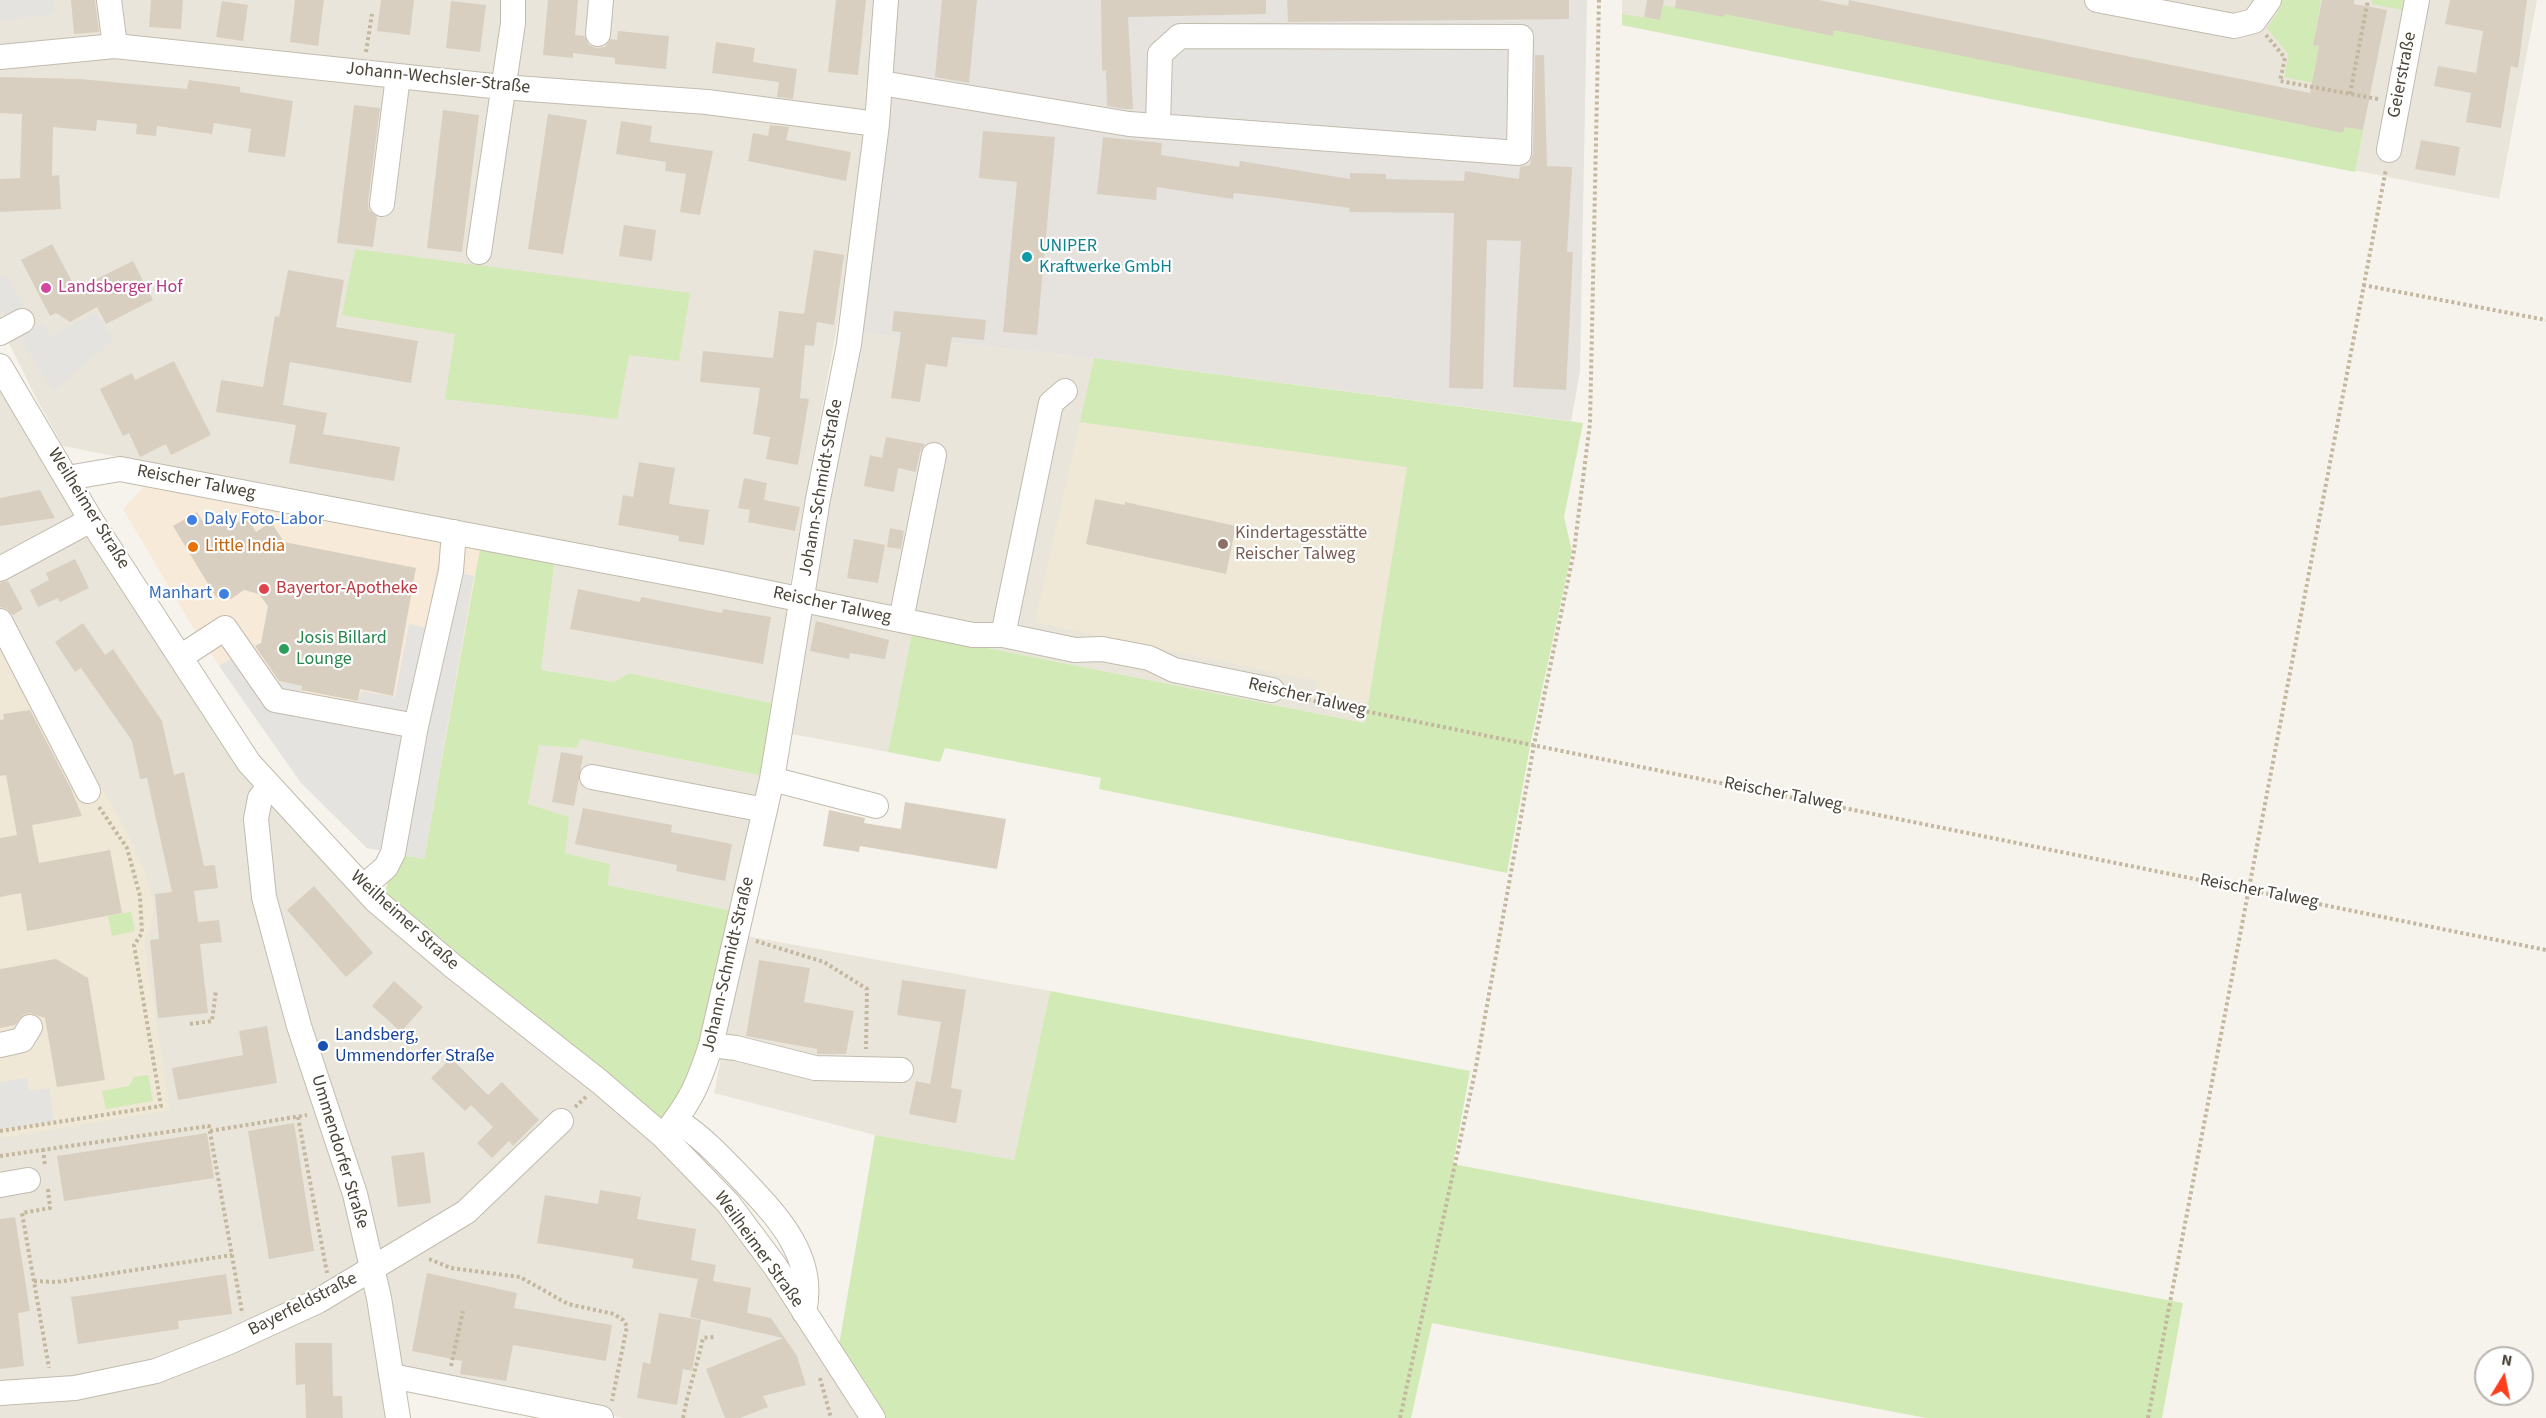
<!DOCTYPE html>
<html>
<head>
<meta charset="utf-8">
<style>
  body { margin:0 }
  #map { position:relative; width:2546px; height:1418px; overflow:hidden; background:#f6f3ec; font-family:"Source Sans 3",sans-serif }
  canvas { display:block }
  .north { position:absolute; left:2474px; top:1346px; width:60px; height:60px; box-sizing:border-box; background:#fff; border:2px solid #b7b4b0; border-radius:50%; rotate:10deg; font-size:16px; font-weight:700; line-height:24px; text-align:center; color:#4b4439 }
  .north::after { content:''; display:block; margin:auto; width:21px; height:27px; background:#fc3f1d; clip-path:polygon(50% 0,100% 100%,50% 72%,0 100%) }
</style>
</head>
<body>
<div id="map">
<canvas width="2546" height="1418"></canvas>
<div class="north">N</div>
</div>
<script>
const ctx = document.querySelector('canvas').getContext('2d');
ctx.lineJoin = 'round';
function fillPath(path, color) { ctx.fillStyle = color; ctx.fill(path, 'evenodd'); }
function trace(path, color, width, dash) { ctx.strokeStyle = color; ctx.lineWidth = width; ctx.lineCap = dash ? 'butt' : 'round'; ctx.setLineDash(dash || []); ctx.stroke(path); }
function label(font, color, halo, rows, align = 'center') {
  ctx.font = font + ' "Source Sans 3",sans-serif'; ctx.lineWidth = 4.5; ctx.setLineDash([]); ctx.textBaseline = 'middle'; ctx.strokeStyle = halo; ctx.fillStyle = color; for (const [text, x, y, turn = 0] of rows) {
    ctx.save(); ctx.translate(x, y); ctx.rotate((+turn || 0) * Math.PI / 180); ctx.textAlign = isNaN(turn) ? turn : align; if (halo) ctx.strokeText(text, 0, 0); ctx.fillText(text, 0, 0); ctx.restore();
  }
}
fillPath(new Path2D(`
  M0 0H886L873 120 707 99 0 49Z
  M1622 0H2537L2499 199 1622 25Z
  M124 56 873 128 789 590 63 446 37 400 0 325V66Z
  M860 333 1094 358 1081 421 1407 467 1365 723 912 633 888 752 786 733Z
  M0 377 252 777 251 820 368 1269 155 1366 0 1389Z
  M555 557 798 605 780 705 629 673 614 682 541 670Z
  M580 739 769 777 733 911 608 885 610 864 565 853 528 804 539 744 575 748Z
  M262 786 654 1139 721 1207 769 1272 863 1418H623L396 1372 270 897Z
  M746 936 1050 991 1014 1160 875 1135 714 1093Z
  M370 1275 393 1418H0V1396L75 1390Z`), '#eae5da');
fillPath(new Path2D(`
  M144 487 244 499 481 543 424 859 367 848 301 783 192 626 123 509Z`), '#f7ead8');
fillPath(new Path2D(`
  M888 0H1587L1580 371 1571 421 1094 358 860 333Z`), '#e6e2dd');
fillPath(new Path2D(`
  M1080 422 1407 467 1368 704 1317 692 1316 681 1035 622Z
  M0 611 126 830 144 870 154 904 151 926 144 943 170 1110 0 1138Z`), '#efe8d6');
fillPath(new Path2D(`
  M1728 0 1743 18 1833 35 1839 4 1942 19 1936 50 2027 68 2033 37 2050 40 2044 71 2135 89 2141 58 2164 64 2343 133 2345 127 2363 130 2355 172 1622 25V14L1660 20 1663 5 1724 17Z
  M2283 0H2321L2313 45 2319 46 2313 75 2345 82 2343 89 2284 77 2289 55 2267 28 2276 15Z
  M2372 0H2403L2402 10 2372 4Z
  M355 249 690 293 679 361 629 355 617 419 445 399 455 334 342 315Z
  M1094 358 1583 423 1564 517 1572 551 1531 741 1507 873 1099 789 1101 778 945 748 940 762 888 752 912 633 1365 723 1407 467 1080 422Z
  M481 543 555 557 541 670 614 682 629 673 780 705 769 777 580 739 576 748 539 745 528 804 569 817 565 853 610 864 608 885 733 911 705 1070 667 1129 384 894 397 854 424 859Z
  M131 912 135 931 112 936 108 916Z
  M1050 991 1470 1071 1453 1164 2183 1303 2162 1418H1926L1432 1323 1411 1418H881L838 1351 875 1135 1014 1160Z
  M148 1075 153 1101 106 1109 102 1091 129 1086 134 1077Z`), '#d2eab5');
fillPath(new Path2D(`
  M0 0H53L54 14 0 20Z
  M1184 41 1515 42 1512 148 1169 122V55Z
  M6 275 30 317 22 321 30 330 43 324 50 337 95 312 114 339 53 391 0 307V278Z
  M437 568 474 576 424 859 367 848 301 783 219 666 247 649 271 680 301 686 300 692 358 703 361 691 395 697 409 624 426 628Z
  M27 1078 29 1091 49 1088 54 1121 0 1129V1082Z`), '#e5e3e0');
fillPath(new Path2D(`
  M71 0H95L99 32 74 34Z
  M151 0H183L181 29 149 27Z
  M295 0H324L318 46 290 42Z
  M381 0H414L410 35 377 31Z
  M548 0H578L575 35 584 36 589 45 596 48 605 47 611 39 617 40 618 31 669 36 666 69 615 64V58L573 53V58L543 55Z
  M836 0H866L858 75 828 72Z
  M942 0H977L969 83 935 77Z
  M1101 0H1266V14L1128 17 1133 109H1124L1107 106 1106 70 1102 71Z
  M1287 0H1569V19L1288 22Z
  M1647 0H1664L1660 20 1644 17Z
  M1676 0H1819L1848 6 1849 0 2310 93 2319 46 2313 45 2322 0H2354V4L2387 10 2363 130 2345 127 2343 133 1834 30 1833 36 1725 14 1724 17 1675 8Z
  M2450 0H2527L2518 68 2511 66 2501 128 2466 122 2471 93 2434 86 2438 66 2476 73 2483 31 2445 24Z
  M222 1 248 5 243 41 216 37Z
  M451 1 486 5 480 52 446 48Z
  M716 42 755 48 753 62 797 69 793 99 777 97 779 82 712 73Z
  M1535 55H1544L1547 166 1572 167 1567 252H1573L1566 390 1513 387 1521 241 1487 240 1483 389 1449 388 1454 213 1349 212 1350 208 1268 197 1234 193 1233 199 1157 187 1156 200 1097 194 1103 137 1162 143 1161 155 1239 167 1240 161 1350 179V173L1386 174V179L1464 181 1465 171 1519 179 1520 167 1530 165 1533 153Z
  M0 77 80 79 187 89 189 80 240 87V92L293 101 285 157 248 152 251 129 214 123 212 134 157 126 156 136 136 134 137 124 97 120 96 131 53 127 52 176 59 175 61 209 0 212V179L20 178 22 114 0 113Z
  M354 105 380 108 368 202 369 210 377 217 373 247 337 243Z
  M443 110 479 115 462 252 427 248Z
  M548 114 587 120 563 254 528 249Z
  M621 121 652 126 650 142 713 151 700 215 680 212 686 174 665 171 666 162 616 154Z
  M770 125 789 127 786 140 851 152 846 181 748 161 753 133 768 136Z
  M983 131 1055 137 1037 335 1003 332 1017 182 979 178Z
  M2421 140 2460 147 2455 176 2415 169Z
  M624 225 656 230 652 261 619 256Z
  M52 244 76 289 133 261 153 300 106 324 97 307 70 322 56 313 50 316 21 260Z
  M814 250 844 255 834 325 817 322 814 346 805 345 800 398 809 399 798 465 766 459 770 437 753 434 760 388 700 382 703 351 773 358 779 311 804 314Z
  M288 270 344 280 336 327 418 341 411 383 290 362 283 405 327 413 323 434 400 447 394 481 289 463 296 425 216 412 221 380 263 387 275 316 279 317Z
  M894 311 986 320 984 340 952 337 947 367 926 364 920 402 891 398 901 332 892 331Z
  M174 361 211 435 171 455 166 444 140 457 129 433 123 436 100 389 132 373 135 380Z
  M886 437 925 444 920 452 916 472 898 468 894 492 864 486 870 455 882 458Z
  M639 462 675 468 669 504 709 510 704 545 678 541 679 536 618 525 623 495 633 497Z
  M744 478 767 483 764 500 800 507 795 531 748 522 750 510 738 508Z
  M40 490 55 518 0 526V498Z
  M1095 499 1125 505V502L1236 526 1226 574 1086 544Z
  M197 512 205 525 223 514 231 527 247 517 256 532 271 522 284 542 416 568 393 696 360 689 358 701 301 690 302 686 279 681 255 646 261 643 268 606 259 594 244 590 231 599 216 597 173 526Z
  M890 528 904 531 901 549 887 547Z
  M854 539 885 545 878 583 847 578Z
  M75 559 89 588 60 602 58 598 38 607 30 590 49 580 46 573Z
  M8 581 23 609 13 615 7 609 0 607V583Z
  M578 589 640 602 641 597 722 613 723 609 771 617 763 664 570 629Z
  M816 621 889 640 885 659 850 653 849 659 810 651Z
  M83 623 105 655 113 649 162 721 174 775 184 772 204 866 215 865 218 888 194 891 198 922 219 920 222 942 200 944 208 1013 158 1018 150 940 159 939 155 894 172 892 147 778 140 779 132 741 81 668 75 672 55 642Z
  M30 710 71 789 82 816 32 825 39 863 110 850 122 913 27 931 21 893 0 897V838L17 835 6 775 0 776V720L4 719 3 714Z
  M561 752 583 756 574 806 552 802Z
  M905 802 1006 819 997 869 860 846 859 852 823 846 829 810 865 818 864 823 901 829Z
  M583 808 672 825 671 832 732 844 725 881 676 871 677 865 575 844Z
  M314 886 373 953 346 977 287 910Z
  M56 959 88 978 105 1080 57 1087 45 1018 30 1013 23 1015 15 1025 0 1028V969Z
  M759 960 810 968 804 1002 854 1011 846 1054H817V1049L746 1036Z
  M902 980 966 990 951 1088 962 1090 956 1123 909 1114 916 1081 930 1084 941 1022 897 1015Z
  M394 981 423 1007 401 1032 372 1006Z
  M267 1026 277 1083 178 1100 172 1068 243 1055 239 1031Z
  M451 1058 488 1095 502 1082 539 1120 513 1146 509 1141 492 1158 477 1143 493 1127 471 1105 465 1111 431 1078Z
  M294 1123 314 1251 269 1259 248 1131Z
  M207 1133 214 1178 64 1201 57 1156Z
  M424 1152 431 1203 398 1207 391 1156Z
  M600 1190 641 1197 637 1219 696 1229 691 1260 716 1265 713 1281 751 1288 747 1313 771 1318 797 1356 806 1385 763 1396 768 1407 740 1418H725L706 1369 783 1338 690 1317 698 1279 632 1268 634 1259 537 1243 545 1195 598 1204Z
  M15 1217 30 1311 18 1313 24 1366 0 1369V1219Z
  M427 1273 517 1293 514 1308 612 1325 606 1361 513 1345 506 1381 460 1374 462 1361 412 1351Z
  M226 1274 232 1314 178 1321 179 1329 78 1344 71 1297Z
  M659 1313 701 1320 692 1371 683 1369 677 1405 637 1398 643 1362 650 1364Z
  M295 1343H332L333 1396H342L343 1418H306L305 1384 296 1385Z`), '#d8cfc1');
const minor = new Path2D(`
  M109 0 115 46
  M2097 0 2234 26 2254 21 2269 0
  M598 34 601 0
  M0 57 115 46 502 87 707 102 877 124
  M881 83 1129 124 1519 153 1521 37 1180 36 1160 54 1158 126
  M2389 150 2417 0
  M382 204 398 76
  M479 252 513 23V0
  M0 333 22 321
  M0 366 91 520 249 763 375 900 454 967 600 1082 663 1136 728 1203 775 1266 873 1418
  M67 478 120 469 716 582 973 635H1003L1075 650 1102 649 1149 658 1174 670 1272 690
  M0 569 91 520
  M901 620 934 455
  M0 621 88 791
  M1003 635 1051 403 1065 391
  M182 656 225 628 275 700 416 726 393 853 386 867 363 887
  M416 726 451 571 454 532
  M592 777 765 810
  M772 779 876 806
  M269 787 260 798 256 819 264 897 299 1026 355 1194 379 1298 398 1418
  M0 1045 22 1040 30 1027
  M711 1045 736 1048 815 1068 901 1070
  M676 1120C701 1136 720 1156 741 1178 776 1215 817 1256 804 1312
  M663 1136C690 1103 698 1085 711 1045L772 779 818 499 849 344 877 124 886 0
  M0 1185 28 1180
  M392 1376 601 1418
  M0 1393 75 1388 156 1371 227 1343 318 1301 466 1212 561 1121`);
trace(minor, '#c2bbae', 26);
trace(new Path2D(`
  M2266 35 2285 58 2280 81 2378 99
  M366 52 372 14
  M2350 94 2368 0
  M2363 285 2546 320
  M1290 696 2546 950
  M756 941 824 962 867 989 866 1049
  M190 1024 212 1021 216 990
  M575 1107 587 1096
  M298 1117 327 1273
  M0 1131 161 1106 134 945 142 933 140 896 127 848 99 807
  M210 1131 307 1115
  M43 1149 45 1166
  M0 1156 209 1126 242 1312
  M48 1189 50 1208 22 1213 49 1368
  M429 1259 451 1268 520 1277 568 1304 614 1314 623 1320 627 1326 612 1401
  M34 1281 57 1282 232 1255
  M451 1366 463 1311
  M820 1378 831 1418
  M683 1418C688 1391 697 1366 703 1338L714 1337
  M1400 1418 1475 1072 1534 745 1574 551 1590 423 1599 0
  M2148 1418 2386 169`), '#c4b79f', 4, [3, 3]);
trace(minor, '#fff', 24);
for (const [x, y, r, color] of [
  [1027,257,6,"#0f9aa8"],
  [46,288,6,"#d1479c"],
  [192,520,6,"#3f7fe0"],
  [1223,544,6,"#8d6e63"],
  [193,547,6,"#e8710a"],
  [264,589,6,"#e0444e"],
  [224,594,6,"#3f7fe0"],
  [284,649,6,"#2e9e5b"],
  [323,1046,6,"#1a4fb4"]
]) { const dot = new Path2D(); dot.arc(x, y, r, 0, 2 * Math.PI); ctx.fillStyle = color; ctx.fill(dot); trace(dot, '#fff', 2); }
label('18px', '#4b4439', '#fff', [
  ["Geierstraße",2403,75,-79],
  ["Johann-Wechsler-Straße",438,79,6],
  ["Reischer Talweg",196,483,11],
  ["Johann-Schmidt-Straße",822,488,-80],
  ["Weilheimer Straße",88,509,58],
  ["Reischer Talweg",832,606,12],
  ["Reischer Talweg",1307,698,13],
  ["Reischer Talweg",1783,795,11],
  ["Reischer Talweg",2259,892,11],
  ["Weilheimer Straße",404,921,42],
  ["Johann-Schmidt-Straße",729,965,-77],
  ["Ummendorfer Straße",339,1152,73],
  ["Weilheimer Straße",758,1250,54],
  ["Bayerfeldstraße",303,1305,-27]
]);
label('18px', '#0d838f', '#fff', [
  ["UNIPER",1039,247],
  ["Kraftwerke GmbH",1039,268]
], 'left');
label('18px', '#b23c85', '#fff', [
  ["Landsberger Hof",58,288]
], 'left');
label('18px', '#366cbe', '#fff', [
  ["Daly Foto-Labor",204,520],
  ["Manhart",212,594,"right"]
], 'left');
label('18px', '#785e54', '#fff', [
  ["Kindertagesstätte",1235,534],
  ["Reischer Talweg",1235,555]
], 'left');
label('18px', '#c56008', '#fff', [
  ["Little India",205,547]
], 'left');
label('18px', '#be3a42', '#fff', [
  ["Bayertor-Apotheke",276,589]
], 'left');
label('18px', '#27864d', '#fff', [
  ["Josis Billard",296,639],
  ["Lounge",296,660]
], 'left');
label('18px', '#164399', '#fff', [
  ["Landsberg,",335,1036],
  ["Ummendorfer Straße",335,1057]
], 'left');
</script>
</body>
</html>
